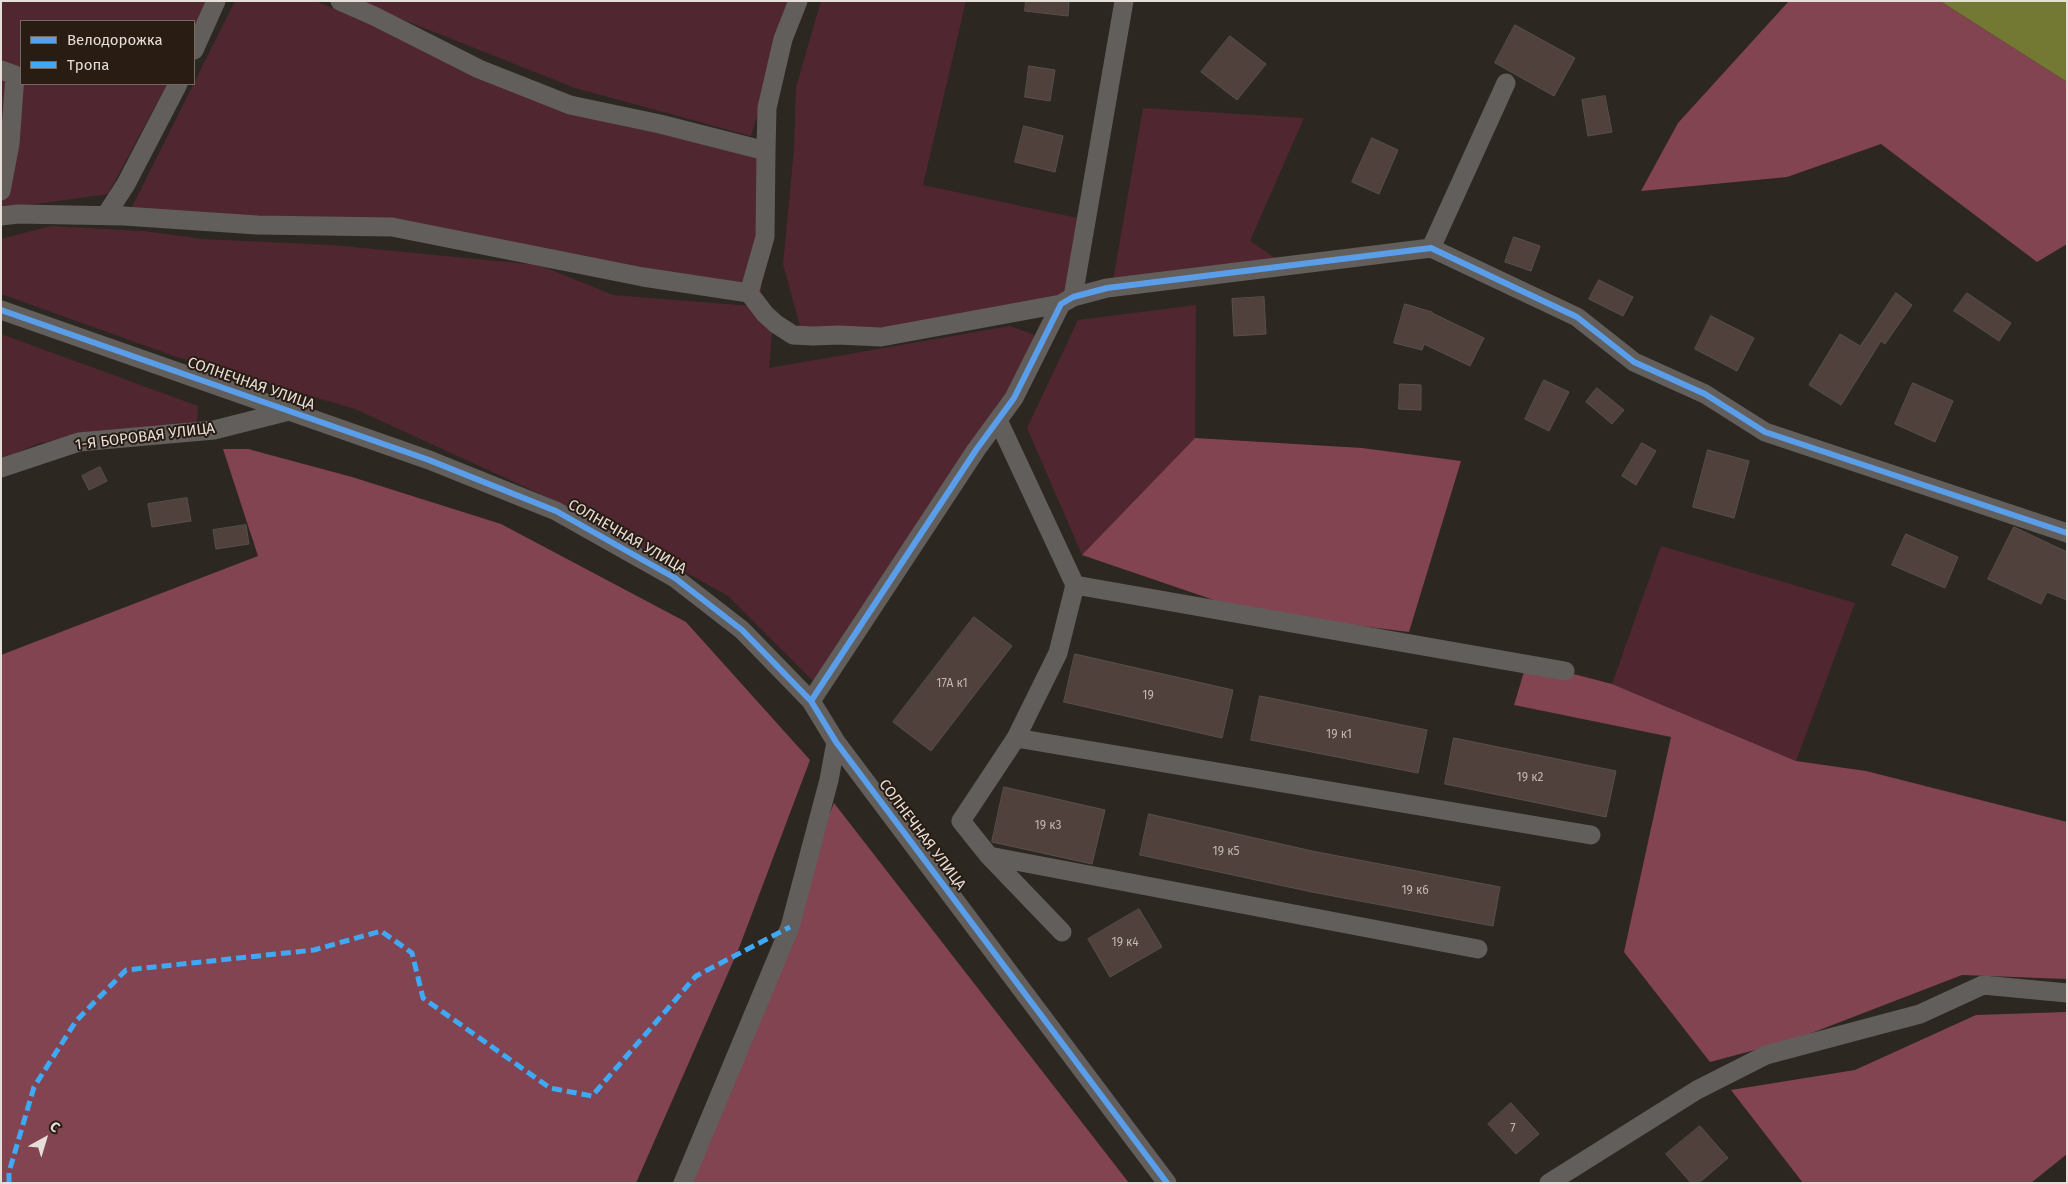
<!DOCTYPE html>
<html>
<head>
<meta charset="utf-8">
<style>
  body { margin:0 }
  #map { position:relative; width:2068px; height:1184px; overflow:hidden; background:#2d2721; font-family:"Fira Sans",sans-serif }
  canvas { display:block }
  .frame { position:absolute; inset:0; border:2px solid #e6ded8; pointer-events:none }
  .legend { position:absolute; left:20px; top:20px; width:175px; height:65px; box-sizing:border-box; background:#281c13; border:1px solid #746a62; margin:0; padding:6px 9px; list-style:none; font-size:15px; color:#e6ded8 }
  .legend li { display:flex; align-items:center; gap:10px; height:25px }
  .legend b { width:25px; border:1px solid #746a62 }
  .north { position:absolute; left:20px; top:1114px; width:50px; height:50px; -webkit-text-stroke:4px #281c13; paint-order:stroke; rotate:39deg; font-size:14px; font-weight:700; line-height:20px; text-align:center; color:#e6ded8 }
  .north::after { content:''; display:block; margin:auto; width:18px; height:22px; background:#e6ded8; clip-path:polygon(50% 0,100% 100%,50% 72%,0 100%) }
</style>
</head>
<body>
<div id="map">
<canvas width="2068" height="1184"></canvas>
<div class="frame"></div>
<ul class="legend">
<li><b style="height:6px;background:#5a9eea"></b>Велодорожка</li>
<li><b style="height:6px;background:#3fa9f5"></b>Тропа</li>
</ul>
<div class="north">С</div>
</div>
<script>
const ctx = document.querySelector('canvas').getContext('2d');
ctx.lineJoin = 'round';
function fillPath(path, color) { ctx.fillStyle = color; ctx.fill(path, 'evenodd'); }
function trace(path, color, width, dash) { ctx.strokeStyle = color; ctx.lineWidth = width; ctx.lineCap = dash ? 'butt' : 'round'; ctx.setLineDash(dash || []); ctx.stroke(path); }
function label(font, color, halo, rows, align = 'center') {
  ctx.font = font + ' "Fira Sans",sans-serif'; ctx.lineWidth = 4; ctx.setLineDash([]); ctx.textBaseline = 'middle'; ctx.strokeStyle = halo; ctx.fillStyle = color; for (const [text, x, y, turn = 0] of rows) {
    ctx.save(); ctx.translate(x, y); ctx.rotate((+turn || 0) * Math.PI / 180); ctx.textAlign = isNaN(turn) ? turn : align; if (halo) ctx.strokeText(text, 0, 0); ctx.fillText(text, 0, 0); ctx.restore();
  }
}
fillPath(new Path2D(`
  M1 1H211L194 34V21H21V84H167L108 194 1 209Z
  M235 1H316L564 106 774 155 761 292 617 275 503 241 128 215Z
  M356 1H792L751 136 575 88Z
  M821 1H966L923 185 1087 220 1074 294 897 327 801 330 783 264 794 150 796 87Z
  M1143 108 1304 118 1250 241 1277 259 1112 286Z
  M51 226 144 231 203 239 332 245 539 265 613 295 751 306 772 333 769 368 1010 326 1035 335 994 418 814 682 728 596 573 509 355 409 174 356 1 294V239Z
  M1196 305 1195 438 1082 555 1027 428 1078 320Z
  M1 334 198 406 197 423 39 443 1 460Z
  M1661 546 1855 603 1796 761 1612 684Z`), '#502630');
fillPath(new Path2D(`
  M1789 1H1940L2067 82V244L2037 262 1881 144 1787 177 1641 191 1678 123Z
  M1195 438 1362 448 1461 461 1409 632 1249 612 1082 555Z
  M223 449H248L352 477 501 524 686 622 810 760 739 948 636 1183H1V655L258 556Z
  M1527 662 1612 684 1796 761 1866 771 2067 822V979L1962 975 1796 1039 1710 1062 1624 952 1671 737 1514 705Z
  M834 803 1129 1183H680Z
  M2067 1012V1154L2031 1183H1803L1731 1090 1855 1070 1976 1015Z`), '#834451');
fillPath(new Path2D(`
  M1940 1H2067V82Z`), '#737833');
const building = new Path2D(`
  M1026 1H1069L1068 16 1025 11Z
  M1515 25 1575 58 1554 96 1495 63Z
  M1230 36 1266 64 1237 100 1201 72Z
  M1029 66 1055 70 1050 101 1025 97Z
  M1605 96 1612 132 1588 136 1582 100Z
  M1024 126 1063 136 1055 172 1015 162Z
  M1372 138 1398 150 1379 194 1352 182Z
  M1514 237 1540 246 1531 271 1505 262Z
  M1599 280 1633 297 1623 316 1589 299Z
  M1896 293 1912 305 1885 344 1881 341 1841 405 1809 385 1840 334 1860 346Z
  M1967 293 2011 323 1999 341 1954 311Z
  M1264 297 1266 334 1234 336 1232 299Z
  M1405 304 1432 312V313L1484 338 1470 366 1424 344 1422 350 1394 343Z
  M1711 316 1754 338 1737 371 1695 349Z
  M1544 380 1569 392 1549 431 1525 419Z
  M1913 383 1953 401 1935 442 1895 424Z
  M1400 384 1421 385V410L1399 409Z
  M1597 388 1624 410 1612 424 1586 402Z
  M1642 443 1656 451 1636 485 1622 476Z
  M1708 450 1749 461 1734 518 1693 507Z
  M100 467 107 481 89 490 82 476Z
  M187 498 191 521 152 527 148 504Z
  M246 525 249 544 216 549 213 530Z
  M2014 527 2067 552V600L2047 592 2041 604 1988 579Z
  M1906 534 1958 557 1945 588 1892 565Z
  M974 617 1012 646 931 751 893 722Z
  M1075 654 1233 690 1222 738 1064 702Z
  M1260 696 1427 730 1418 773 1251 740Z
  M1454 738 1616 771 1606 817 1445 784Z
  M1004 787 1105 810 1092 864 992 842Z
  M1149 814 1312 851 1500 887 1493 926 1312 892 1140 855Z
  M1139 909 1162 947 1110 977 1088 939Z
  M1511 1103 1539 1134 1516 1154 1488 1124Z
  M1700 1126 1728 1158 1699 1183H1691L1666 1154Z`);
fillPath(building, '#51413c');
trace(building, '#58504c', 1);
trace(new Path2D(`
  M340 1 374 16 479 69 570 105 660 124 766 151 765 237 749 293
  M194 50 216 1
  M1 70 15 75 10 144 1 191
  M766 151 767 108 783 39 798 1
  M106 215 126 184 178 84
  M1 216 18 214 124 216 257 225 392 227 643 277 749 293 765 314 776 324 793 335 813 336 838 335 881 337 1061 304
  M1431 248 1506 83
  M1073 297 1124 1
  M1 310 429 460 556 511 675 578 742 630 811 701 836 742 1167 1183
  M998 420 1075 585 1565 671
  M1 468 79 442 214 430 289 411
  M1075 585 1058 653 1016 738 1591 835
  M811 701 976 450 1014 398 1061 304 1073 297 1107 288 1431 248 1577 317 1634 362 1705 394 1765 432 2067 533
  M1016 738 961 821 989 856 1062 932
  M989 856 1478 949
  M683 1183 790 927 829 780 836 742
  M1549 1183 1697 1090 1766 1055 1920 1014 1983 985 2067 993`), '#615e5c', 19);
trace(new Path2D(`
  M9 1183V1172L34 1087 76 1021 126 970 314 950 381 931 412 953 423 998 550 1088 592 1096 696 976 790 927`), '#3fa9f5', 5, [10, 5]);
trace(new Path2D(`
  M1 310 429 460 556 511 675 578 742 630 811 701 836 742 1167 1183
  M811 701 976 450 1014 398 1061 304 1073 297 1107 288 1431 248 1577 317 1634 362 1705 394 1765 432 2067 533`), '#5a9eea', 6);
label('12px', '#c1b7b1', null, [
  ["17А к1",952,684],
  ["19",1148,696],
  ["19 к1",1339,735],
  ["19 к2",1530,778],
  ["19 к3",1048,826],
  ["19 к5",1226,852],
  ["19 к6",1415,891],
  ["19 к4",1125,943],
  ["7",1513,1129]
]);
label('15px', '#e6ded8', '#281c13', [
  ["СОЛНЕЧНАЯ УЛИЦА",251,384,19],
  ["1-Я БОРОВАЯ УЛИЦА",145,437,-7],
  ["СОЛНЕЧНАЯ УЛИЦА",627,537,30],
  ["СОЛНЕЧНАЯ УЛИЦА",922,835,53]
]);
</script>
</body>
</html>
